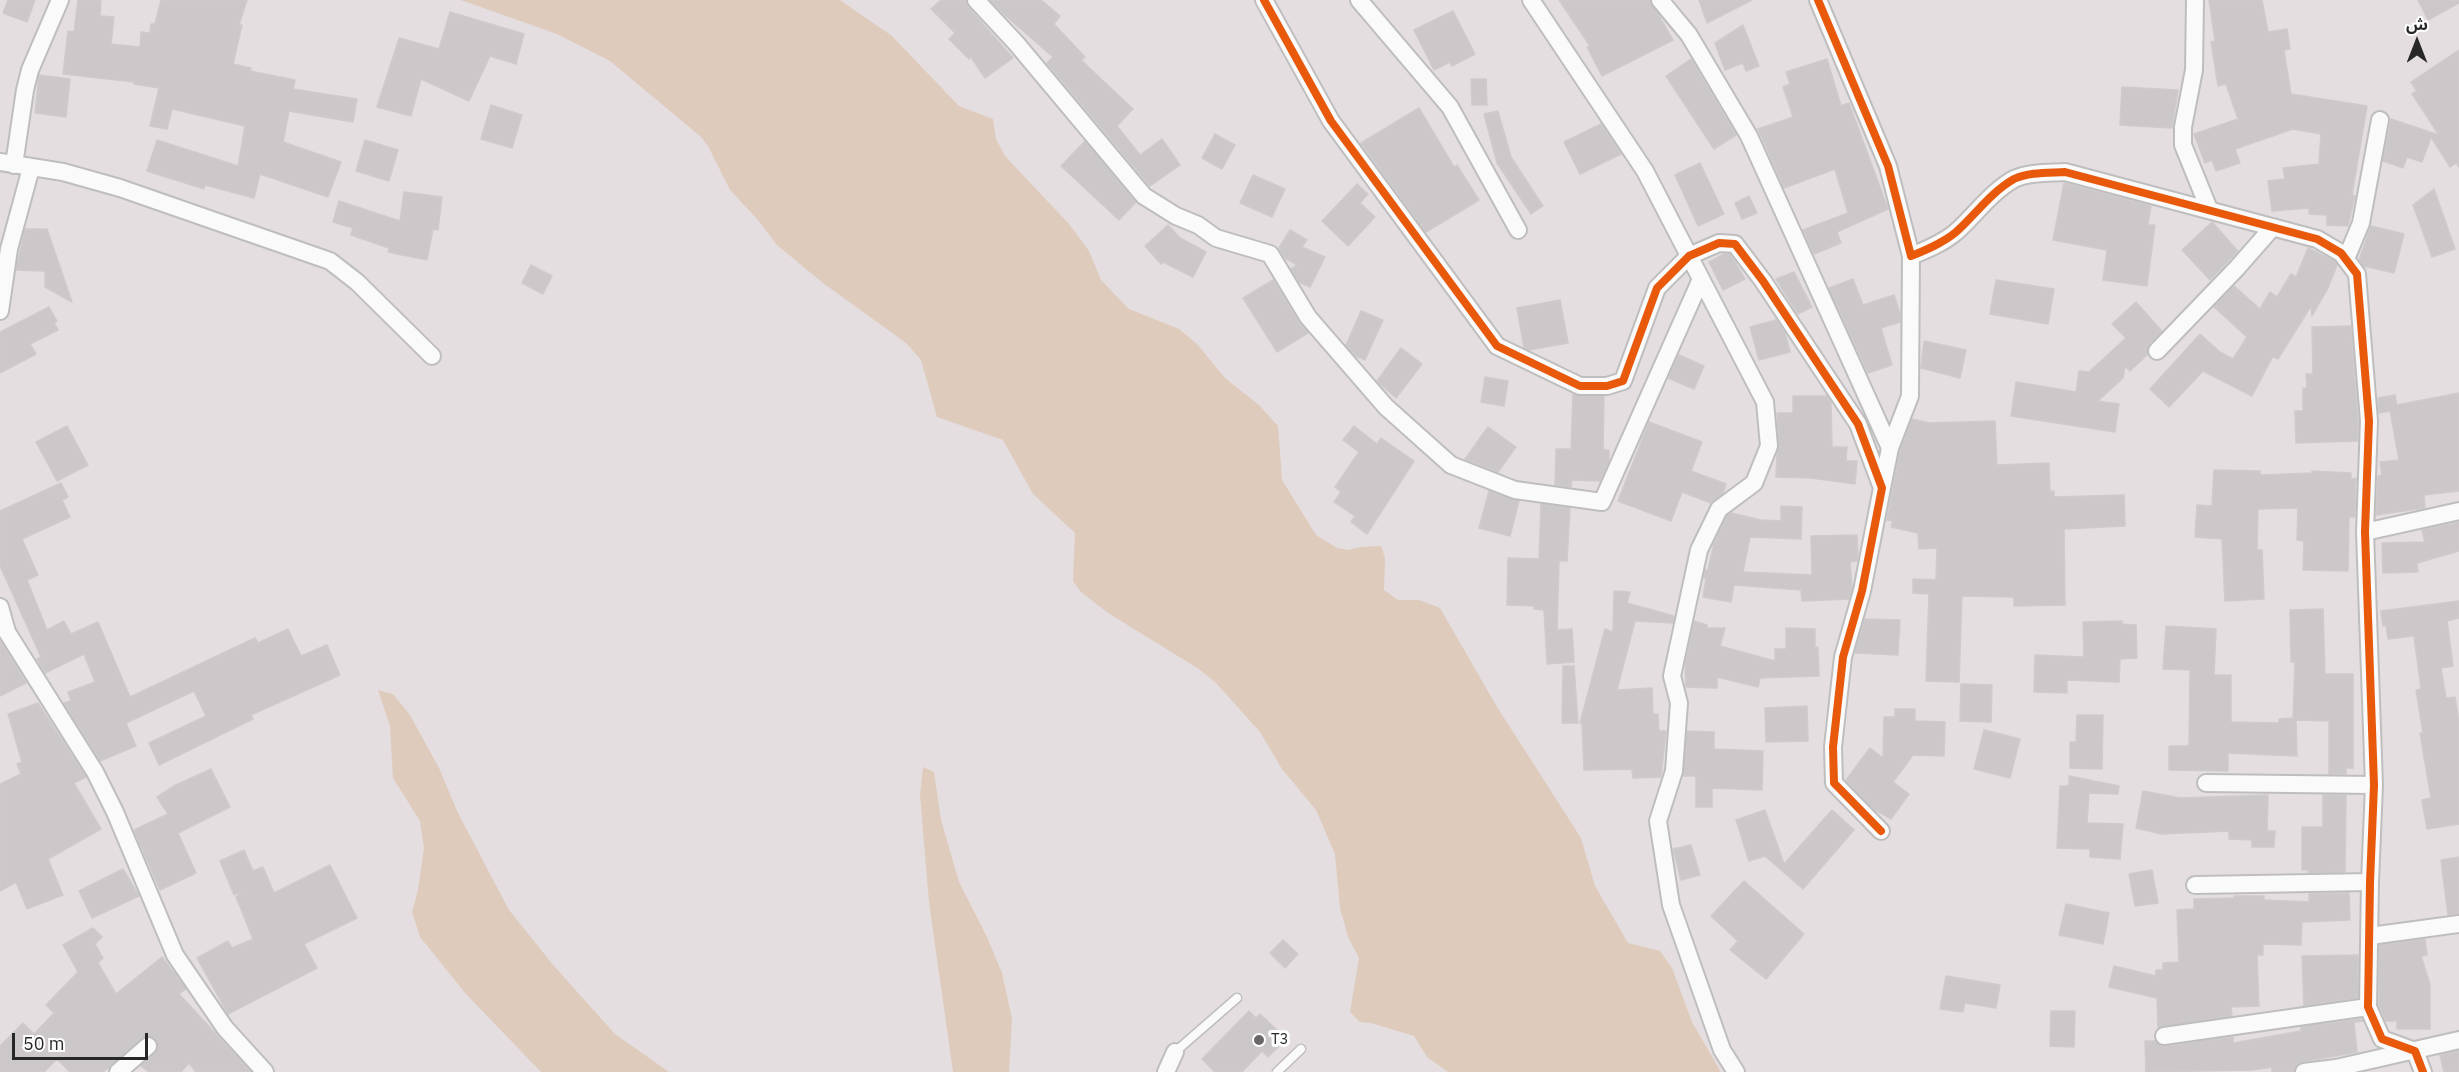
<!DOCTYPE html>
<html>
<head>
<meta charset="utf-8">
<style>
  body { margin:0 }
  #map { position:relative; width:2459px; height:1072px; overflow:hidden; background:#e4dee1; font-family:"IBM Plex Sans","Noto Sans Arabic",sans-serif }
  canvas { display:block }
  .north { position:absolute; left:2387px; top:12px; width:60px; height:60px; -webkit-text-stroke:4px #fff; paint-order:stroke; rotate:0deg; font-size:16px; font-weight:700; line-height:24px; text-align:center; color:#272727 }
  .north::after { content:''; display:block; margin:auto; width:21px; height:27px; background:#272727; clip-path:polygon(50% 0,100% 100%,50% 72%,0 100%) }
  .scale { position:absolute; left:12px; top:1033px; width:136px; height:27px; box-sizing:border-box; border:3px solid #272727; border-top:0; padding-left:8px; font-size:18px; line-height:21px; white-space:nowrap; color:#272727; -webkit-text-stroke:4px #fff; paint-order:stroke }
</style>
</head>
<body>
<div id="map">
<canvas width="2459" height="1072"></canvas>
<div class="north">ش</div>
<div class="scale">50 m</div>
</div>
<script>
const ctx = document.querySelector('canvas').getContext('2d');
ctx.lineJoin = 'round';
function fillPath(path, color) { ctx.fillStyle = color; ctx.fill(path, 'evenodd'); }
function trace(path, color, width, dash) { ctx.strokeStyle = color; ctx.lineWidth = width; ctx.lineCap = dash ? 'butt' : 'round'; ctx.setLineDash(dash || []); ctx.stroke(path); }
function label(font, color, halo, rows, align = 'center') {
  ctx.font = font + ' "IBM Plex Sans",sans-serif'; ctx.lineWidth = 6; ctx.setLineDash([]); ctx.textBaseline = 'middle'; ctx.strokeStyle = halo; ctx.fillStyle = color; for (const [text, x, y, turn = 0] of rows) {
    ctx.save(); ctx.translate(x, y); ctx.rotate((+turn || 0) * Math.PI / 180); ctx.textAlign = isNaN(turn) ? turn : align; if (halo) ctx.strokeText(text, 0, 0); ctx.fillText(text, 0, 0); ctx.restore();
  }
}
fillPath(new Path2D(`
  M461 0H840L892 36 959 106 993 119 996 139 1005 156 1069 224 1089 251 1101 280 1129 309 1179 329 1197 344 1225 378 1259 405 1278 426 1282 480 1316 535 1337 548 1348 550 1361 547 1381 546 1385 558 1384 590 1398 600H1419L1440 608 1497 707 1581 838 1595 886 1628 943 1660 951 1672 968 1692 1022 1721 1072H1448L1427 1057 1414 1036 1371 1023 1360 1022 1350 1012 1359 958 1348 937 1340 908 1335 854 1316 810 1282 769 1260 732 1216 683 1199 669 1108 613 1081 592 1073 581 1075 533 1033 494 1003 440 937 417 921 360 906 343 823 283 777 245 758 220 730 190 708 146 700 136 610 61 557 34Z
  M378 690 393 694 410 715 439 768 458 813 509 910 554 966 615 1034 669 1072H541L466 994 420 937 412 912 418 890 424 848 420 821 393 778 390 726Z
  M923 767 934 772 941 820 959 882 987 937 1002 973 1012 1019 1009 1072H953L929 902 920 795Z`), '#decbbb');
const building = new Path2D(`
  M8 0H35L27 22 3 13Z
  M78 0H101L100 16 114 17 111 44 140 47 141 32 150 33 151 24H155L161 0H247L239 25H242L233 64 251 68 250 71 295 80 293 89 357 99 353 122 289 111 283 142 341 162 328 197 260 174 254 198 205 185 204 189 147 171 157 140 238 166 245 126 172 109 167 129 150 126 159 88 134 84V82L63 74 68 31 74 32Z
  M941 0H966L968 7 1013 58 985 78 971 57 969 59 949 39 955 33 931 9Z
  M990 0H1041L1060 16 1054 24 1085 57 1081 60 1133 109 1117 126 1140 155 1162 139 1180 165 1150 186 1047 63 1053 57 1006 16Z
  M1559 0H1650L1673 40 1602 76 1587 47 1590 46Z
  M1699 0H1752L1707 23Z
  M2209 0H2262L2268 32 2287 29 2290 49 2284 50 2291 94 2367 106 2352 195 2355 196 2348 226 2327 225V215L2309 214V208L2272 211 2268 181 2285 179 2283 168 2319 164 2321 134 2293 129 2235 149 2240 163 2216 171 2212 160 2205 163 2194 134 2238 119 2226 84 2218 86 2211 42 2215 41Z
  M2418 0H2459V3L2428 20Z
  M1453 11 1475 54 1452 66 1450 62 1434 70 1414 30Z
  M450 12 524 34 516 64 490 56 469 101 421 79 411 116 377 107 399 38 439 49Z
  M1743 25 1759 66 1746 71 1743 63 1725 70 1715 43Z
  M2459 50V167L2456 163 2450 167 2431 137 2422 162 2407 157 2403 168 2383 161 2391 119 2439 135 2412 94 2417 91 2411 82Z
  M1691 59 1736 135 1714 149 1666 76Z
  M1827 59 1841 106 1849 103 1888 209 1837 232 1841 243 1814 254 1803 230 1848 213 1835 169 1784 188 1758 129 1793 117 1783 87 1790 84 1786 72Z
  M39 75 70 79 66 117 35 113Z
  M1471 79H1486L1487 105H1472Z
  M2122 87 2178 90 2172 128 2120 125Z
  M491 105 522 115 512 148 481 139Z
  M1419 108 1454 167 1457 165 1479 200 1426 232 1361 143Z
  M1498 111 1511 157 1543 206 1531 214 1497 163 1484 114Z
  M1601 124 1621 154 1580 174 1564 142Z
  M1215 134 1235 145 1222 169 1202 158Z
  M365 140 398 150 389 181 356 171Z
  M1085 141 1136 202 1119 220 1061 166Z
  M1700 163 1724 214 1698 226 1675 175Z
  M1253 175 1285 189 1272 217 1240 203Z
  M2064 183 2151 206 2148 225H2155L2147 286 2103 280 2107 250 2053 240Z
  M1357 184 1368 194 1360 203 1375 217 1348 246 1322 221Z
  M2434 189 2455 249 2432 257 2413 205Z
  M404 192 442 197 438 230 433 229 427 260 388 252 389 248 351 235 353 228 333 222 339 201 400 221Z
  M1749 196 1757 213 1742 219 1735 203Z
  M2212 222 2238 251 2210 280 2182 250Z
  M1168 225 1180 238 1206 252 1193 277 1163 262 1161 264 1145 246Z
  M2371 226 2404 234 2394 273 2364 266 2359 260Z
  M25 229H47L72 302 45 287V271L16 270Z
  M1290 230 1307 240 1302 247 1325 257 1310 287 1299 282 1291 269 1297 265 1285 258 1279 248Z
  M2308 248 2334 261 2337 265 2328 288 2312 316 2311 306 2278 359 2273 356 2252 396 2203 371 2169 407 2150 389 2200 334 2220 352 2233 359 2247 337 2214 307 2234 286 2260 309 2270 292 2277 297 2291 274 2296 277Z
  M1724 254H1730L1745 279 1723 290 1709 262Z
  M531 265 552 276 543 294 522 283Z
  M1794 272 1812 307 1798 314 1776 279Z
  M1853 279 1863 305 1894 295 1900 313V322L1881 328 1892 365 1868 373 1829 288Z
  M1273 280 1299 323 1308 333 1277 352 1243 298Z
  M1996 280 2054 289 2048 324 1990 314Z
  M1560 300 1568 343 1529 350 1524 347 1517 308Z
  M2136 302 2162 331 2149 344 2147 355 2130 371 2125 366 2123 378 2098 401 2119 404 2115 432 2011 416 2016 382 2076 392 2079 371 2089 372 2126 338 2112 324Z
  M49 307 57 321 54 322 58 330 30 344 36 354 0 373V332Z
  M1361 311 1383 320 1365 360 1356 356 1346 345Z
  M1776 320 1785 333 1790 352 1759 360 1750 327Z
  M2351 326 2358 421V441L2296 443 2295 411H2303V388H2307L2306 374H2313L2312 327Z
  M1924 341 1966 350 1960 378 1921 368Z
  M1401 348 1422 364 1396 398 1377 381Z
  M1679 355 1704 366 1694 389 1668 378Z
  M1485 377 1508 381 1504 406 1481 402Z
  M2459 393V491L2424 495 2425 508 2376 515 2378 476 2382 475 2380 462 2399 460 2390 411 2379 413 2378 398 2395 395 2397 405Z
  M1573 394 1580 396H1604L1603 450H1609V461L1600 481 1572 480 1571 487 1555 485 1556 449H1571Z
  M1793 396H1827L1831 403 1832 447H1847L1846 461H1857L1855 484 1811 478 1776 477 1777 455 1779 445 1777 413H1793Z
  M1912 419 1929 423 1995 421 1997 465 2049 463 2050 491H2054V497L2124 495 2125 526 2064 529 2065 605 2014 606V597L1962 596 1959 682 1926 681 1929 594 1913 593V579L1936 580 1937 548 1919 549 1918 533 1891 527 1893 521 1887 520 1900 451Z
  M1649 422 1702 442 1691 471 1726 484 1723 493 1711 503 1682 492 1671 521 1618 501Z
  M67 426 88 465 57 481 36 442Z
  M1354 426 1377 444 1381 438 1414 461 1367 534 1351 522 1355 516 1334 502 1341 492 1335 487 1359 452 1343 440Z
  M1488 427 1516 447 1498 472 1465 459Z
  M2214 470 2260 471V475L2312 473V471L2351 473V479L2356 478 2355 517H2349L2348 571 2303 570 2304 541 2297 540 2298 508 2258 509 2257 550H2262L2264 599 2225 601 2222 539 2195 537 2197 505 2212 506Z
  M61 483 68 497 62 500 70 517 22 539 38 575 27 580 47 630 64 621 71 634 98 622 130 697 255 638 258 643 288 629 301 656 327 645 340 675 251 715 253 719 159 765 149 743 206 716 194 691 126 723 136 746 100 761 64 703 71 701 68 692 95 682 84 654 45 673 37 659 41 657 0 566V511Z
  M1489 491 1519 501 1510 536 1479 528Z
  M1541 504 1570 508 1567 561H1559L1557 630 1572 629 1574 662 1547 664 1544 610 1534 609V606L1507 605 1508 558 1539 559Z
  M1781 506 1802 507 1801 539 1750 537 1743 572 1812 575 1811 536 1857 535 1858 557 1857 561 1850 562 1852 589 1849 599 1802 601 1801 590 1734 585 1731 602 1703 597 1706 579 1704 578 1705 570H1708L1714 544 1727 516 1731 513 1761 520 1781 521Z
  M2459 522V551L2417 563 2418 572 2383 573 2382 543 2425 542 2422 530Z
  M1614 591 1630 592 1627 603 1674 616 1673 623 1635 621 1617 690 1652 688 1653 714H1658L1659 731H1666L1661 777 1633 778 1632 769 1584 770 1582 723H1580L1605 629 1613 632Z
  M2459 601V618L2447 621 2453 666 2441 668 2446 698 2455 697 2459 721V824L2427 829 2422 800 2431 798 2420 733H2423L2416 690 2421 689 2414 636 2388 639 2386 625 2383 626 2381 611Z
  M2323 609 2325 674H2353V768H2346V774H2329V721L2296 720 2297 756 2228 753V771L2169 770V746H2189L2190 670 2163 669 2166 626 2216 629 2214 675H2231V722L2279 723V719L2293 718 2295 662H2291L2290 610Z
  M1865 619 1900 620 1898 655 1855 653Z
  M1694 621 1707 625V628H1725L1720 646 1775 661V649H1786V628L1815 629V648L1818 647 1819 676 1760 678 1758 687 1717 677V688L1686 687 1685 664Z
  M2122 621V624L2136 625 2137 658 2120 659 2119 682 2067 680V693L2034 692 2035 655 2084 657 2083 622Z
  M0 641 26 683 0 696Z
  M1563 666H1574L1578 723H1562Z
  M1961 684 1992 685 1991 722 1960 721Z
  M38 703 86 777 74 783 101 829 48 859 63 895 27 909 16 882 0 891V784L21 774 17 764 22 762 8 714Z
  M1807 706 1808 741 1766 742 1765 708Z
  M1895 709H1915V721L1945 722 1944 756 1913 755 1893 782 1909 794 1891 819 1874 809 1846 780 1870 748 1883 758 1884 717H1895Z
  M2077 715H2103L2102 769 2070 768V742H2076Z
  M1984 730 2020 739 2010 778 1974 769Z
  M1687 731 1714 732V749L1763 751 1762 790 1712 788V807H1696V776H1683Z
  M211 769 230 807 178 833 196 873 160 890 134 830 168 814 157 797 174 786Z
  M2069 776 2119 786 2118 794 2089 793 2087 823 2123 824 2120 859 2090 857V849L2057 848 2060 786H2069Z
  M2143 791 2180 798 2268 795 2267 831H2275L2274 847H2252V840L2229 839V831L2161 834 2136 828Z
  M2323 795H2346L2345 872 2308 873V870H2302V827H2323Z
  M1765 810 1784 864 1832 810 1854 830 1803 889 1765 856 1749 861 1736 820Z
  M1691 845 1700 875 1681 880 1673 849Z
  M244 850 253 871 263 867 274 893 330 865 357 918 304 944 317 968 228 1014 197 958 228 941 232 948 253 939 236 897 244 891 234 895 220 861Z
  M2459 857V914L2448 915 2441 860Z
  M123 869 139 896 92 918 79 891Z
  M2152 870 2158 903 2135 906 2129 874Z
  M1744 881 1804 934 1766 979 1730 950 1738 941 1711 916Z
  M2349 893 2350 920 2302 922 2301 945 2263 944V955H2257L2259 1006 2231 1007 2232 1016 2158 1027 2157 998 2109 987 2114 966 2156 976V970H2163V963L2179 962 2177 910 2194 909V899L2234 898V896H2264V900L2309 902V894Z
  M2066 904 2109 913 2103 944 2059 935Z
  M93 928 102 937 95 944 103 958 98 963 116 994 162 957 186 989 179 994 251 1072H196L189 1063 181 1072H149L141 1066 155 1053 158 1045 155 1039 147 1036 103 1072H70L57 1059 44 1072H0V1046L23 1023 34 1034 54 1013 46 1005 78 972 63 945Z
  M2425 939 2427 955 2421 956 2430 984V1029H2397V1021H2386L2379 1005V945Z
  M1283 940 1298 954 1285 968 1270 953Z
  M2358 955V998L2304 1006 2302 956Z
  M1946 976 2000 985 1996 1008 1965 1003 1963 1012 1940 1009Z
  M1249 1011 1256 1018 1260 1014 1280 1033 1276 1036 1283 1042 1268 1057 1262 1051 1242 1072H1215L1202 1059Z
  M2051 1011H2075L2074 1047 2050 1046Z
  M2362 1019 2363 1021 2354 1022 2357 1052 2302 1062 2297 1064 2294 1072H2272V1067L2253 1070 2146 1072 2145 1041H2155L2160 1045 2165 1046 2233 1037V1043L2301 1031V1027Z
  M2459 1051V1072H2444L2440 1055Z`);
fillPath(building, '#ccc7c9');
trace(building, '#cfcacc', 1.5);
const service = new Path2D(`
  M1175 1052 1237 998
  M1277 1072 1301 1049`);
const minor = new Path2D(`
  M976 0 1016 43 1144 196 1176 216 1198 225 1216 238 1270 254 1308 317 1386 407 1451 465 1515 490 1602 502 1701 279
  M1264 0 1331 121 1497 346 1580 386H1607L1623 381 1657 288 1689 256 1719 243 1735 244 1763 281 1858 424 1882 488 1862 591 1843 657 1833 747 1834 783 1881 831
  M1359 0 1450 107 1518 230
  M1531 0 1645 171 1765 402 1769 446 1754 483 1719 509 1699 550 1672 676 1679 703 1674 771 1658 821 1671 905 1722 1050 1736 1072
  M1660 0 1689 35 1749 136 1890 448
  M1818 0 1888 166 1911 256C1926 250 1943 243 1956 232 1975 215 1991 192 2014 179 2029 172 2049 173 2065 172L2317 239 2341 253 2357 274 2369 421 2365 532 2374 785 2370 882 2368 1007 2382 1039 2415 1051 2423 1072
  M2195 0 2194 70 2183 127V145L2209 209
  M0 162 63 172 120 188 330 261 357 282 432 356
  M14 165 25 90 30 70 60 0
  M2346 259 2361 223 2380 120
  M0 311 9 249 31 168
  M2157 351 2237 268 2273 227
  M1882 488 1890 448 1910 396 1911 256
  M2365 532 2459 511
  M0 607 7 632 95 772 115 812 175 955 225 1028 265 1072
  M2206 783 2374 785
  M2195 885 2370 882
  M2370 936 2459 924
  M2164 1036 2368 1007
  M118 1072 148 1046
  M1166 1072 1175 1052
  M2304 1072 2336 1068 2459 1040`);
trace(service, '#bfbebf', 11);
trace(minor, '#bfbebf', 20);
trace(service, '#fbfafa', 8);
trace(minor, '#fbfafa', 16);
trace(new Path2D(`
  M1264 0 1331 121 1497 346 1580 386H1607L1623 381 1657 288 1689 256 1719 243 1735 244 1763 281 1858 424 1882 488 1862 591 1843 657 1833 747 1834 783 1881 831
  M1818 0 1888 166 1911 256C1926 250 1943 243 1956 232 1975 215 1991 192 2014 179 2029 172 2049 173 2065 172L2317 239 2341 253 2357 274 2369 421 2365 532 2374 785 2370 882 2368 1007 2382 1039 2415 1051 2423 1072`), '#e8590c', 8);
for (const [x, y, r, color] of [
  [1259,1040,6,"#696768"]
]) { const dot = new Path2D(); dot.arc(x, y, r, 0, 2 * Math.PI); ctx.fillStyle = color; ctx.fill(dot); trace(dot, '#fff', 2); }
label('15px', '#272727', '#fff', [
  ["T3",1271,1040]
], 'left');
</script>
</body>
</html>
